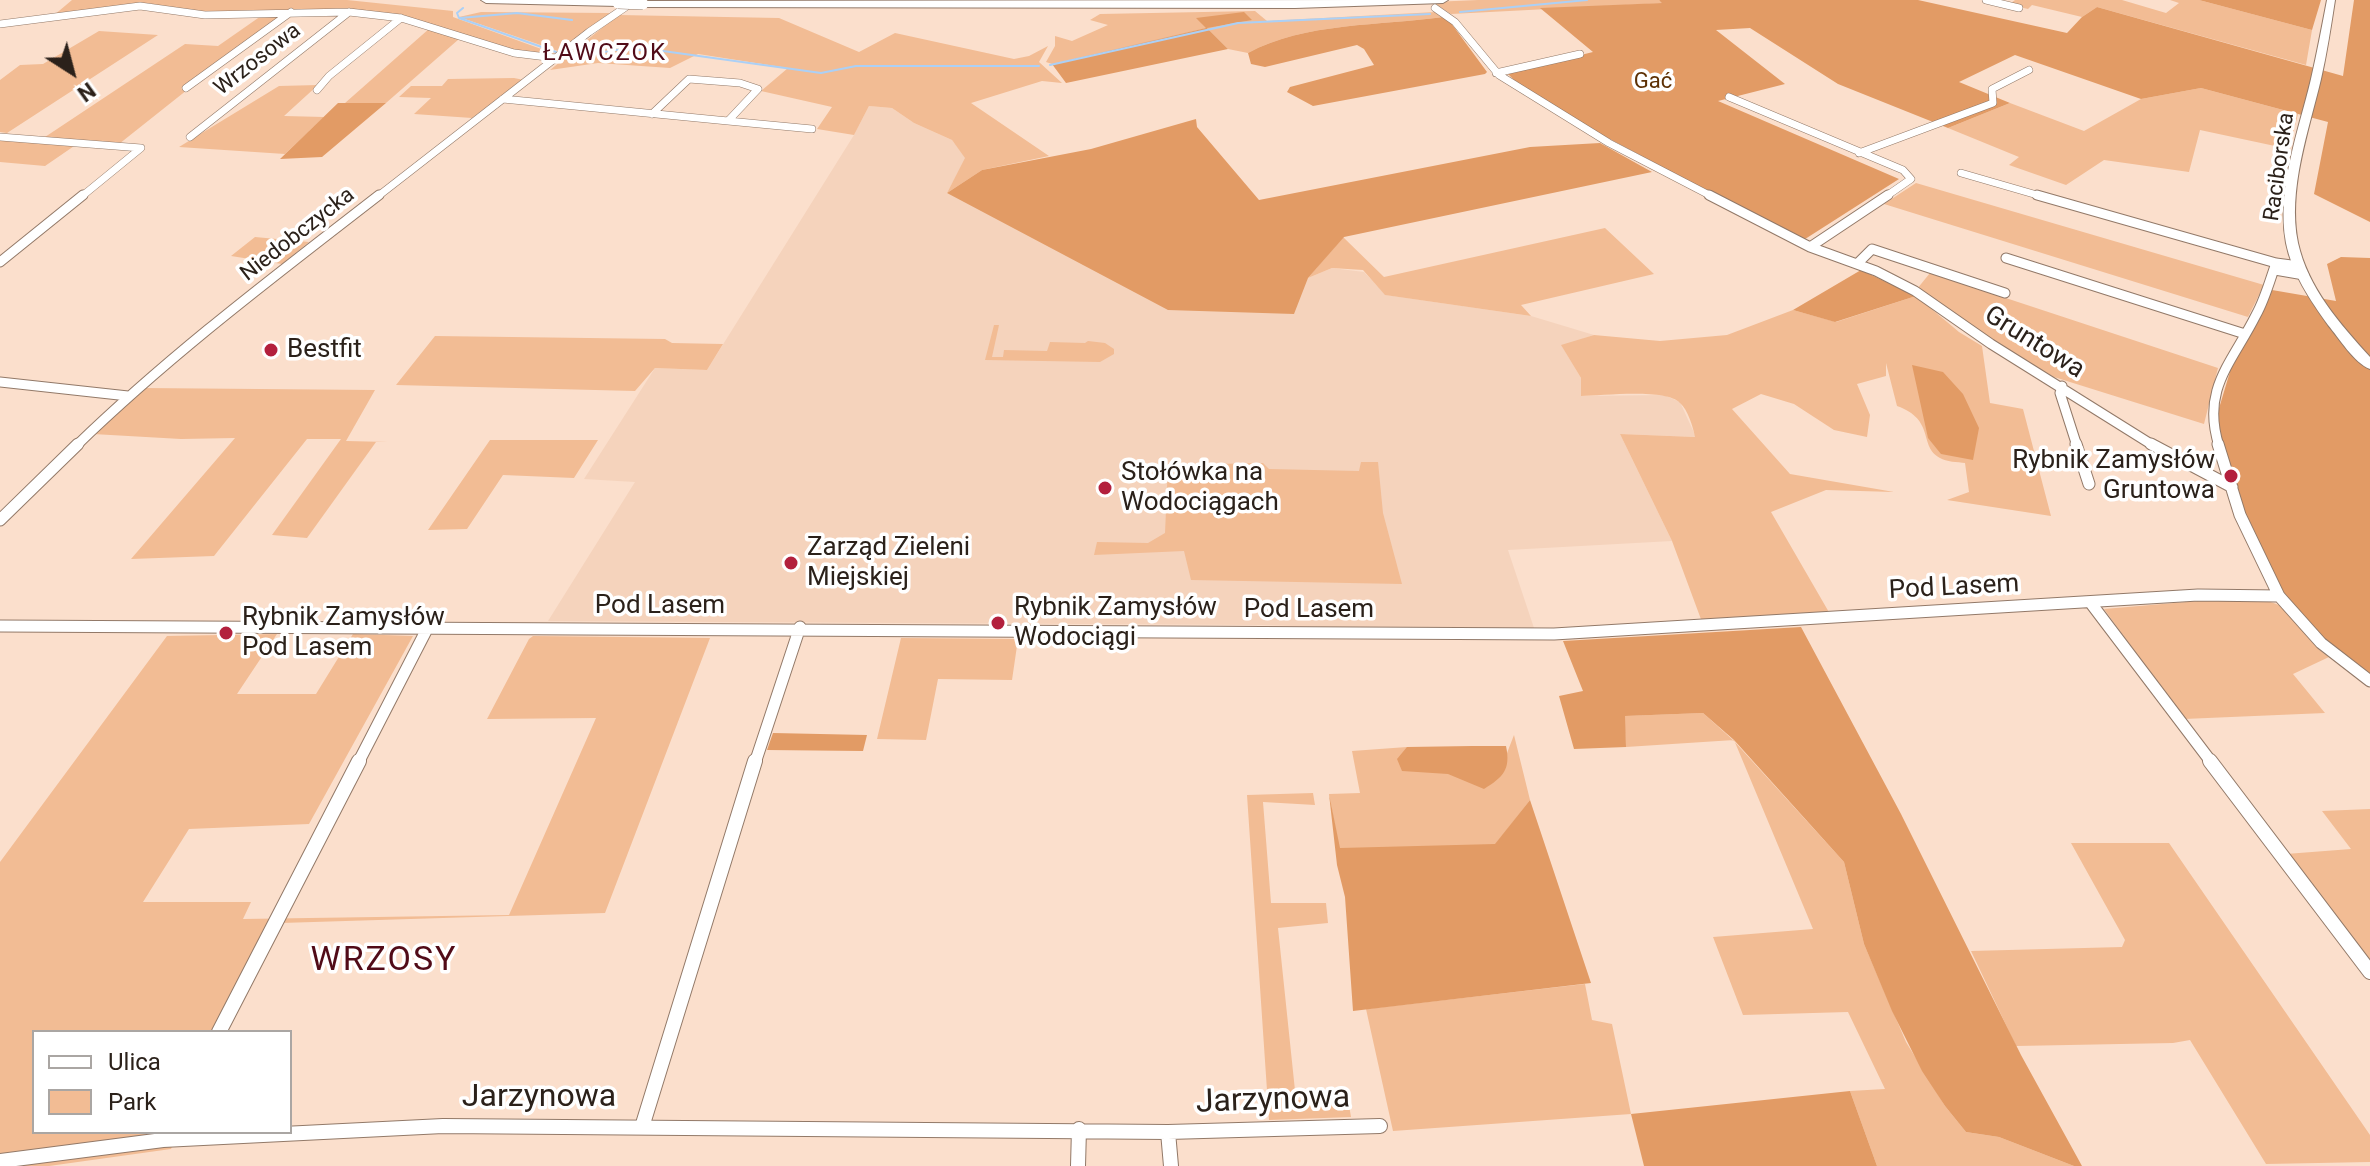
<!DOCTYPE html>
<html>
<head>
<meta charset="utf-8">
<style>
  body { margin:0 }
  #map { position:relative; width:2370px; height:1166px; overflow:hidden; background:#fbdfcc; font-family:Roboto,sans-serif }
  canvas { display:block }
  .legend { position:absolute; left:32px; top:1030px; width:260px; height:104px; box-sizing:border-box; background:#fff; border:2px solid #aaa6a3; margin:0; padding:10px 14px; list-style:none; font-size:24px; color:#2b211a }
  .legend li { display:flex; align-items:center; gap:16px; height:40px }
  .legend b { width:40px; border:2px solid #aaa6a3 }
  .north { position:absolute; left:32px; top:32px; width:80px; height:80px; -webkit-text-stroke:6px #fff; paint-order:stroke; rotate:144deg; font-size:22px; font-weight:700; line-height:32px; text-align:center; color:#2b211a }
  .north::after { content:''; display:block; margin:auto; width:28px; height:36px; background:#2b211a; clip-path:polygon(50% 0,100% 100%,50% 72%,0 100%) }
</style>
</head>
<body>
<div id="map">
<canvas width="2370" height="1166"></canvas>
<ul class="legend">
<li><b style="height:10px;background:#fff"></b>Ulica</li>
<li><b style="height:22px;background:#f2bc94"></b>Park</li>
</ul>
<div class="north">N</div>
</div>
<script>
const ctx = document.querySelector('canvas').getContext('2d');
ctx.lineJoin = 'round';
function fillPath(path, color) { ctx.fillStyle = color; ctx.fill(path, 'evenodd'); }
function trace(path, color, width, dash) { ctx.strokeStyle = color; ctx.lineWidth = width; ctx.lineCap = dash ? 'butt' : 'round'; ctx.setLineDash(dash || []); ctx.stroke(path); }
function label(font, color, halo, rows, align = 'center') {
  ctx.font = font + ' Roboto,sans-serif'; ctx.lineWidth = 7; ctx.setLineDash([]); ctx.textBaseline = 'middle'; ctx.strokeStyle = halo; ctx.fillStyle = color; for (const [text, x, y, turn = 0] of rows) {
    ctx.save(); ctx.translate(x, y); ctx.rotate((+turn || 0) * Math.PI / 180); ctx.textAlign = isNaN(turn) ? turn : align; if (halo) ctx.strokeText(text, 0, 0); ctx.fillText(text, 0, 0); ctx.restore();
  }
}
fillPath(new Path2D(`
  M869 106 892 108 914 123 952 140 966 158 947 193 1308 278 1332 268 1364 272 1386 295 1531 316 1594 335 1562 346 1581 378V396L1664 395 1680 402 1696 437 1620 434 1672 541 1508 550 1536 634 1262 625 548 621 635 482 584 479 655 368 707 370 854 135Z`), '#f5d3bc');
fillPath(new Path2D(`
  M72 0H347L453 11V17L555 54 550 56 525 54 396 15 206 14 147 3 53 16Z
  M1478 0H1659L1664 3 1451 14 1432 2Z
  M2015 0H2122L2166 13 2179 3 2170 0H2199L2312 30 2306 65 2097 7 2082 17 2032 5 2028 9 1993 1 2010 4Z
  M1255 11 1267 21 1436 12 1443 17C1381 26 1305 22 1248 53L1228 49 1207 28 1052 64 1046 62 1055 46V36L1072 41 1108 25 1090 20 1100 14Z
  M481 12 610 13 558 51 459 17Z
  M282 15 181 89 187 90 119 144 80 142 45 166 0 162V140L45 137 185 44 218 46 261 16Z
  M618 15 779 18 859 52 895 33 1014 59 1029 56 1048 46 1039 62 1062 83 1042 81 971 103 1049 156 982 170 947 193 965 158 952 140 914 123 892 108 869 106 854 135 817 129 832 107 761 91 788 68 698 54 670 68 598 63 550 70Z
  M430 28 459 39 386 103H345Z
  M99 31 158 35 7 133 0 132V80L20 65 43 64Z
  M514 78 524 80 472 118 414 114 431 98 399 97 411 86H442L448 79Z
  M318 85 284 116 324 117 285 154 179 147 279 86Z
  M2201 88 2298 114 2289 149 2200 130 2189 172 2104 160 2066 185 2009 165 2019 157 1948 128 2010 103 2084 131 2141 99Z
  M1916 183 2264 285 2248 317 1884 204Z
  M1605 228 1654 274 1521 305 1531 316 1385 295 1363 270 1332 268 1308 278 1343 237 1384 277Z
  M255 237 309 242 282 264 231 256Z
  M1930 273 2218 368 2204 424 2054 377 1999 345 1917 289Z
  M1916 296 1959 332 1982 346 1990 403 2023 409 2051 516 1947 500 1969 492 1965 463C1958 462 1946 462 1940 458 1918 446 1936 420 1897 406L1886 363V376L1857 384 1870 415 1867 437 1834 430 1794 404 1761 394 1732 409 1790 474 1894 492 1826 490 1771 512 1830 614 1702 622 1672 541 1620 434 1695 437C1693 427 1688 410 1680 403 1666 388 1602 396 1581 396V378L1561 345 1594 335 1660 341 1727 335 1793 310 1836 322Z
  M994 325H999L992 357H1003L1004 350 1047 351 1050 342 1085 343 1088 341 1105 343 1114 349V354L1100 362 985 360Z
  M435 336 665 339 672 343 723 344 707 370 655 368 635 391 396 385Z
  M143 388 375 390 346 441 388 442H376L307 538 272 535 341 439H307L214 556 131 559 235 438 181 439 93 434Z
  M490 440H598L574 478 503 475 467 529 428 530Z
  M1361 462H1378L1383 513 1402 584 1191 580 1184 551 1094 555 1097 542 1148 543 1165 533 1168 465 1263 463 1269 469 1359 471Z
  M2221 599C2241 600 2269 596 2285 609 2303 624 2305 641 2329 657L2293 674 2325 713 2184 719 2104 609Z
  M277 634 237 694H316L353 634 413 636 309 824 189 829 143 902H251L243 919 509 915 596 718 487 719 529 639 533 636 710 638 605 913 281 923 227 1032H34V1132H178L171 1149 49 1166H0V862L167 636Z
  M901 638 1018 639 1012 680 938 679 926 740 877 739Z
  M1703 713 1733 740 1844 862 1864 944 1906 1042 1945 1106 1966 1132 1999 1137 2074 1166H1877L1850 1091 1885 1089 1848 1012 1743 1015 1713 937 1813 929 1734 740 1626 747 1624 716Z
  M1514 735 1530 800 1492 849 1339 848 1329 794 1360 793 1352 751 1407 747 1507 753Z
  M1313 793 1315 805 1263 802 1271 903H1326L1328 923 1278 928 1296 1100 1348 1099 1351 1117 1269 1120 1247 795Z
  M2370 809V964L2286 854 2351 849 2322 811Z
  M2071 843H2169L2370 1135V1162L2266 1164 2190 1040 2173 1043 2016 1046 1971 951 2122 947 2125 940Z
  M1585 984 1592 1020 1612 1024 1631 1114 1393 1131 1366 1009Z`), '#f2bc94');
fillPath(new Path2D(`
  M1659 0H1918L2067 33 2082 17 2097 7 2343 76 2354 0H2370V222L2314 194 2328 122 2201 88 2141 99 2015 55 1959 82 2010 103 1948 128 1838 84 1750 28 1716 30 1785 84 1718 101 1899 179 1802 241 1589 128 1515 81 1507 73 1593 52 1540 8 1662 3Z
  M2199 0H2321L2312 30Z
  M1244 12 1252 20 1207 28 1228 49 1066 83 1052 64 1206 28 1196 18Z
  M1443 17 1451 23 1487 72 1485 74 1313 106 1287 92 1290 87 1374 65 1364 49 1357 45 1265 67 1251 64 1248 53C1305 22 1381 26 1443 17Z
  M338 103H386L322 157 280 159Z
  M1196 119 1197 127 1259 200 1530 147 1600 143 1652 172 1344 237 1308 278 1294 314 1168 310 947 193 982 170 1091 149Z
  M2341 257 2370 258V682L2273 596 2222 450 2217 415 2232 365 2272 290 2336 301 2327 264Z
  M1861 270 1916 296 1835 322 1793 310Z
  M1912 365 1943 372 1963 394 1979 428 1973 460 1941 454 1928 438Z
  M1801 627 1901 814 2021 1055 2082 1166H2074L1999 1137 1966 1132 1945 1106 1922 1071 1892 1011 1864 944 1844 862 1734 740 1703 713 1625 716 1626 747 1574 749 1559 696 1583 691 1563 641Z
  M773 733 867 735 863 751 767 750Z
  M1472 746H1506C1511 770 1503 777 1484 789L1448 774 1402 771 1397 759 1407 747Z
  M1329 794 1340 848 1495 844 1530 800 1591 983 1353 1011 1345 897 1337 865Z
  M1850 1091 1877 1166H1644L1631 1114Z`), '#e29b65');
trace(new Path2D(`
  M463 8 457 13 459 18 556 52
  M1460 12 1587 0
  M460 18 517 13 572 20
  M663 51 821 73 856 66H1039
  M564 55 580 56 622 49 655 51
  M1050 65 1238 23 1430 14`), '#abd0f6', 2);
const minorFar3 = new Path2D(`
  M1986 0 2019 8
  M1435 8 1455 22 1499 75 1609 143 1713 197
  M0 24 140 6 205 15 349 12 401 18 514 53 555 58
  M1496 73 1580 54
  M186 88 291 12
  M317 90 329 76 401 18
  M1729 97 1903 170 1911 179 1885 197
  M503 99 728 121 758 89 740 83 689 79 652 114
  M728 121 812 129
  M0 137 141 148 81 197
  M190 137 349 12
  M1859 153 1993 103 1992 89 2029 70
  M1961 173 2044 197
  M377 197 589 32 633 2`);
const minorFar2 = new Path2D(`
  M1709 195 1810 247 1876 271 1915 291 1991 344 2154 446
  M2037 195 2276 263 2299 266
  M1810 247 1888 195
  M2006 258 2245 334
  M0 262 83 195
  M1857 264 1872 249 2005 293
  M2275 270 2304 275
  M0 382 128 396
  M2062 386 2060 393 2077 446
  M76 446C171 354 276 275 379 195
  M2219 446C2201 389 2232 363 2256 315 2265 299 2270 280 2276 263`);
const minorFar1 = new Path2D(`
  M2076 444 2089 484
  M2151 444 2232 487
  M2218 444 2240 515 2279 596 2321 643 2370 681
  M0 520 78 444
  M2090 602 2212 763
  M0 626 1554 634 2198 595 2279 596
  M358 763 427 629
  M755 763 800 627`);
const minor = new Path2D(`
  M2210 761 2370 972
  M219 1032 359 761
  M642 1127 755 761
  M1168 1132 1171 1166
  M0 1161 163 1140 443 1126 1168 1132 1380 1126
  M1078 1166 1079 1129`);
const secondary = new Path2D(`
  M2327 0H2335C2331 26 2327 53 2321 79 2309 130 2287 190 2298 243 2308 288 2340 324 2370 357V369C2354 363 2339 338 2328 325 2310 300 2292 273 2286 243 2276 189 2299 130 2311 79 2317 53 2322 26 2327 0Z`);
const primary = new Path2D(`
  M481 0H618L623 3 618 6 486 3Z
  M1354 0H1448L1443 3 1295 8 643 7 638 4 643 1Z`);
trace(minorFar3, '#927968', 8);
trace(minorFar2, '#927968', 11);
trace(minorFar1, '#927968', 13);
trace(minor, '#927968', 16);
trace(secondary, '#927968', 2);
trace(primary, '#927968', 2);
trace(minorFar3, '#fff', 7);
trace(minorFar2, '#fff', 9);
trace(minorFar1, '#fff', 11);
trace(minor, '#fff', 14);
fillPath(secondary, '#fff');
fillPath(primary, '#fff');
const primaryBridge = new Path2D(`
  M618 3 643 4`);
trace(primaryBridge, '#927968', 12, []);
trace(primaryBridge, '#fff', 11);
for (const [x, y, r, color] of [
  [271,350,8,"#b3203d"],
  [2231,476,8,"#b3203d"],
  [1105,488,8,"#b3203d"],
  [791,563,8,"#b3203d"],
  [998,623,8,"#b3203d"],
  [226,633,8,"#b3203d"]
]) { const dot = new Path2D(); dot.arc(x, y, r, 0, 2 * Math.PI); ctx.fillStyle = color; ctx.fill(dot); trace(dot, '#fff', 3); }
label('22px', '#2b211a', '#fff', [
  ["Wrzosowa",258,60,-38],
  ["Raciborska",2280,167,-82],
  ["Niedobczycka",298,235,-38]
]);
label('22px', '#5e3105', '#fff', [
  ["Gać",1653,82]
]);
ctx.letterSpacing = '2px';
label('24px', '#510b18', '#fff', [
  ["ŁAWCZOK",605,54]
]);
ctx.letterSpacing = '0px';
label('26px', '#2b211a', '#fff', [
  ["Gruntowa",2034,343,32],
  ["Pod Lasem",1954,588,-3],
  ["Pod Lasem",660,606],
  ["Pod Lasem",1309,610]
]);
label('26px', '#2b211a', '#fff', [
  ["Bestfit",287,350],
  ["Rybnik Zamysłów",2215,461,"right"],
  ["Gruntowa",2215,491,"right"],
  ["Stołówka na",1121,473],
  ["Wodociągach",1121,503],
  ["Zarząd Zieleni",807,548],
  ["Miejskiej",807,578],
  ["Rybnik Zamysłów",1014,608],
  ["Wodociągi",1014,638],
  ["Rybnik Zamysłów",242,618],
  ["Pod Lasem",242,648]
], 'left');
label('32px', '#2b211a', '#fff', [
  ["Jarzynowa",539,1098],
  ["Jarzynowa",1273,1101,-2]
]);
ctx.letterSpacing = '2px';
label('34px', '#510b18', '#fff', [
  ["WRZOSY",384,961]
]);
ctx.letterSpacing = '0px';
</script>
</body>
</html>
